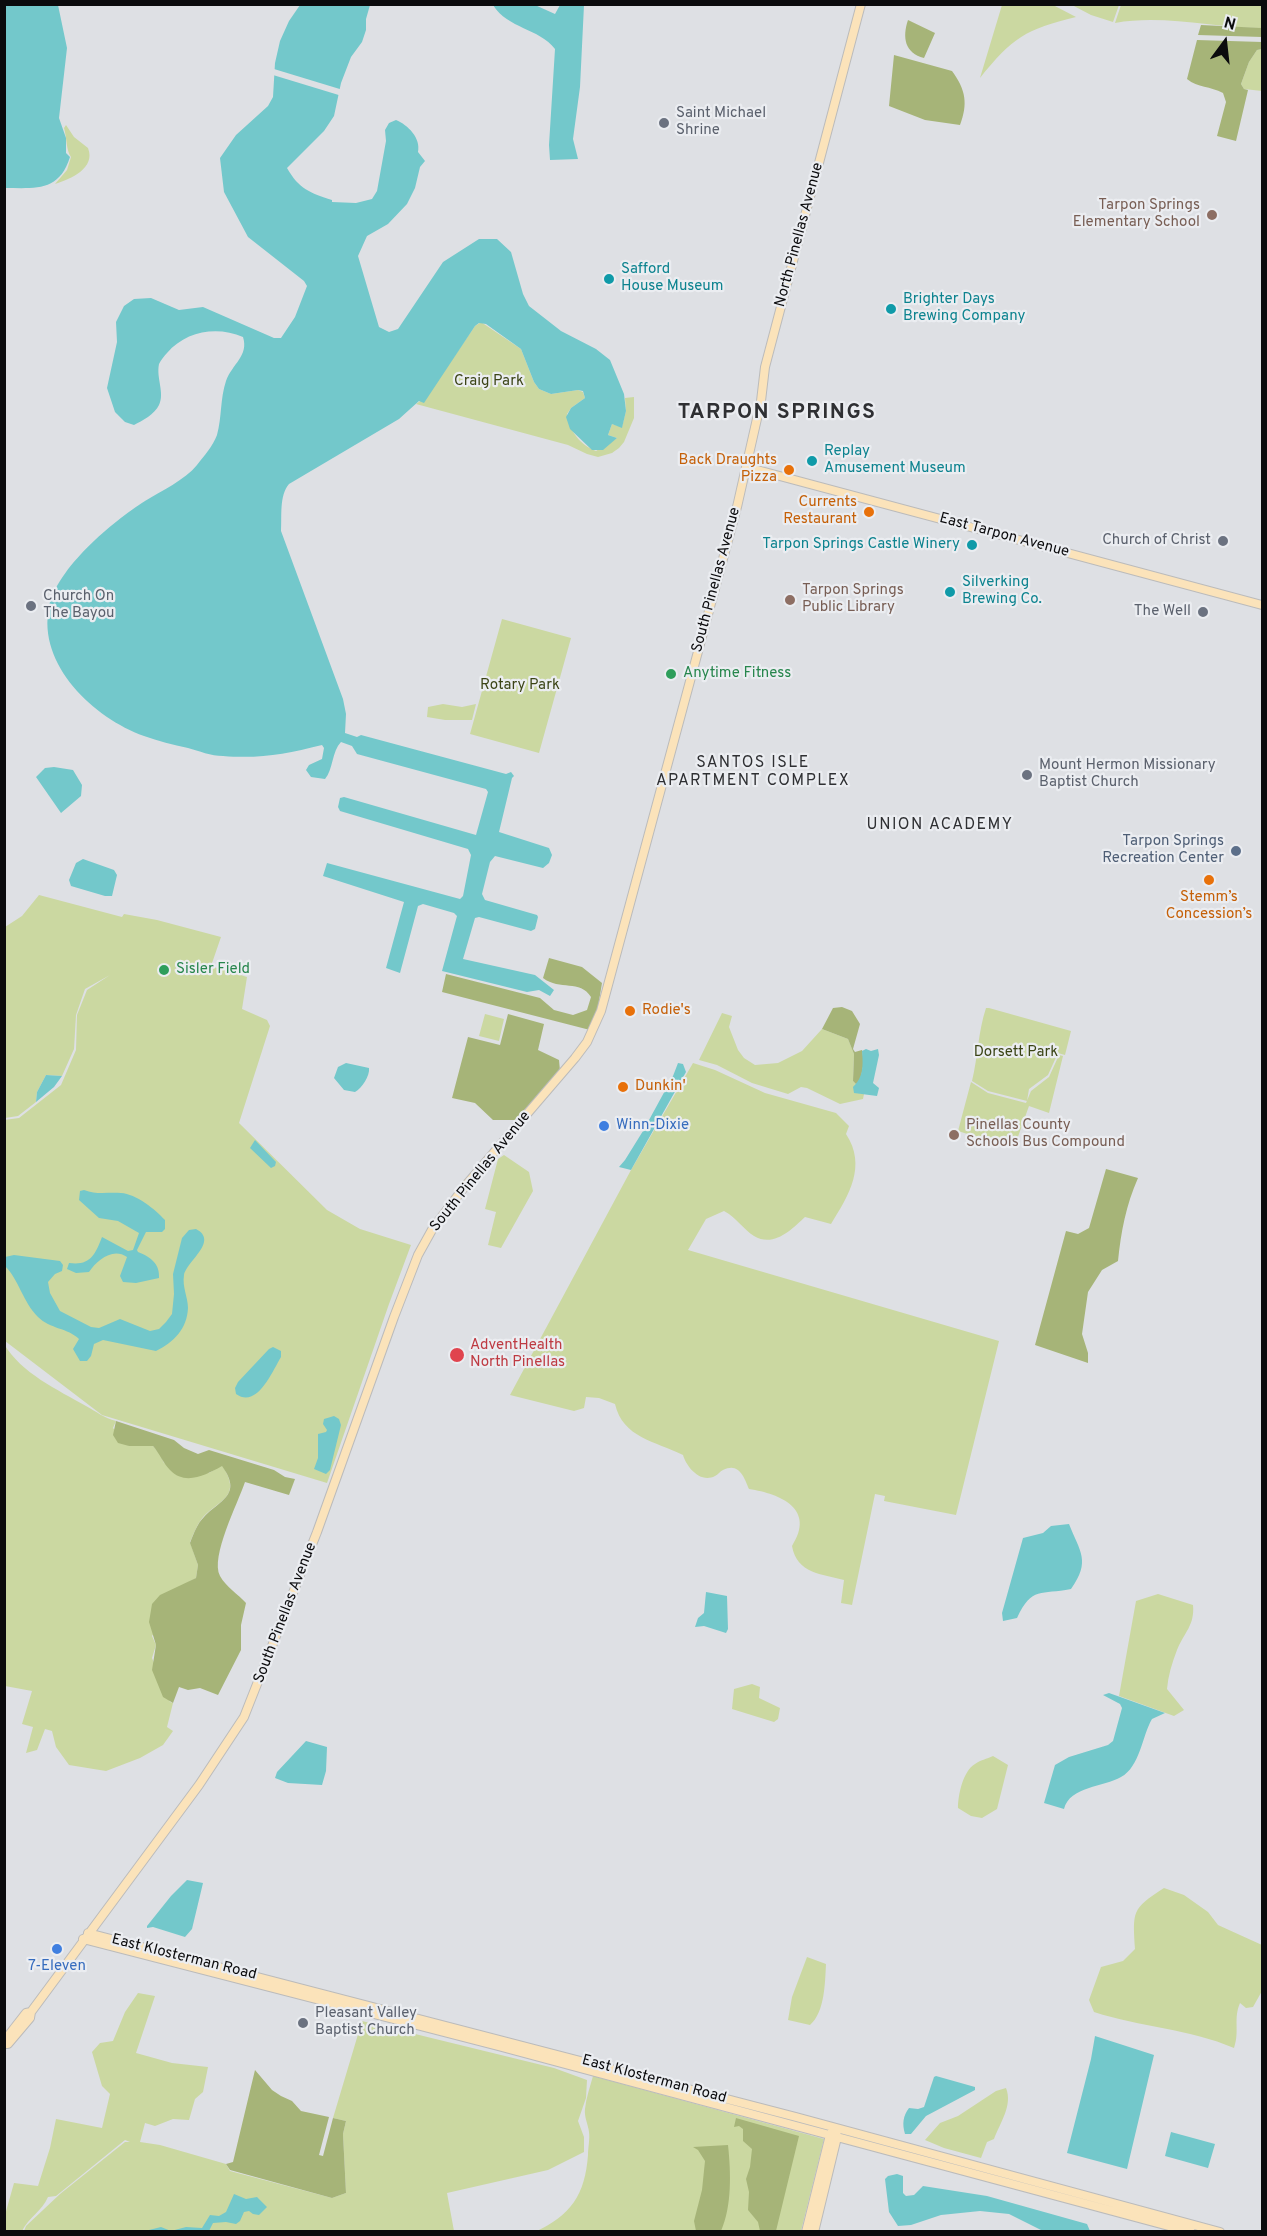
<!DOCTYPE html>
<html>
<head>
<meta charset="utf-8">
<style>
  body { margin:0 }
  #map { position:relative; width:1267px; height:2236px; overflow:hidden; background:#dee0e4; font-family:Overpass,sans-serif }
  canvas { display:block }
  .frame { position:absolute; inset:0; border:6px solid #0b0b0d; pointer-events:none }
  .north { position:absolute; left:1195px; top:12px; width:60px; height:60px; -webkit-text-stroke:4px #ebedf1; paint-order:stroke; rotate:15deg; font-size:16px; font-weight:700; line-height:24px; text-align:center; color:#0b0b0d }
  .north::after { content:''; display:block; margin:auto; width:21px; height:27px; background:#0b0b0d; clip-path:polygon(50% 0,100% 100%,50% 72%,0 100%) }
</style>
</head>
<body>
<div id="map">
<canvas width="1267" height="2236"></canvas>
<div class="frame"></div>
<div class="north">N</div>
</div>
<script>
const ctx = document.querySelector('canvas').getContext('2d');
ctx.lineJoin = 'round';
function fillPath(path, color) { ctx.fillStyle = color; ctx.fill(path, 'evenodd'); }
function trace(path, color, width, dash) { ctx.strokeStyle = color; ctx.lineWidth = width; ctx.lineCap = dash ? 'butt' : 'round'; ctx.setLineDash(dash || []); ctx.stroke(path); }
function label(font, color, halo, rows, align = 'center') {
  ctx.font = font + ' Overpass,sans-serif'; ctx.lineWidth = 4.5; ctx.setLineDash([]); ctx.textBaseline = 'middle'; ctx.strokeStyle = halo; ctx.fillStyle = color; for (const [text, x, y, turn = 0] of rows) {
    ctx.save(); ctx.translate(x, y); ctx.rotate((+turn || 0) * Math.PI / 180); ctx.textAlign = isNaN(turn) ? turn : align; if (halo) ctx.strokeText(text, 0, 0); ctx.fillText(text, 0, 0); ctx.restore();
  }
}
fillPath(new Path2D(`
  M1002 5H1053L1076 17C1026 29 1012 38 980 78Z
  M1072 5H1119L1113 22 1091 15Z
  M1121 5H1262V28C1214 28 1163 14 1115 23Z
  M1262 49V91L1244 89 1241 84 1249 62 1257 50Z
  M66 125 74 137 88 148C96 168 71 179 55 184L67 170 71 157C66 150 67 138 64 128Z
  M481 322 521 349 534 382 539 389 551 394 578 390 583 392 585 398 571 408 567 414C569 430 580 445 596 451L617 438 608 435 612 424 622 427 626 411 625 398 634 397V418L624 442 619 448 612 453 598 457 587 454 568 445 416 404 427 396 475 326Z
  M502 619 571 638 539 753 470 734Z
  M443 704 462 707 476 704 472 720H445L427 717 428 707Z
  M39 895 122 917 124 914 157 920 221 937 211 966 247 977 242 1009 267 1020 270 1026 239 1123 327 1210 360 1229 411 1245 389 1304 327 1483 102 1415 5 1341 4 1120 19 1118 61 1085 76 1050 77 1015 87 990 110 975 85 989 76 1015 74 1049 62 1076 46 1075 37 1092 36 1102 18 1116 5 1118V927L22 916Z
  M986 1008H989L1071 1031 1065 1055 1058 1053 1048 1075 1029 1089 1027 1101 988 1091 972 1081C978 1057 978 1032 986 1008Z
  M722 1013 732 1016 729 1027 738 1050 744 1058 755 1065 778 1063 802 1051 822 1029 848 1039 854 1054 853 1081 856 1084 854 1092 864 1094 863 1099 840 1104 807 1088 801 1087 788 1094 752 1083 717 1065 699 1060Z
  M485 1014 504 1019 499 1041 479 1036Z
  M1059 1055 1063 1056 1049 1113 1029 1106 1015 1145 996 1143 958 1131 971 1082 988 1093 1026 1103 1031 1091 1049 1077Z
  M693 1063 715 1070 765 1093 836 1113 849 1126 846 1134C867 1166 849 1195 831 1224L805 1217C792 1229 774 1248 754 1236 744 1230 737 1218 724 1211L706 1219 688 1250 999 1341 956 1515 884 1501 885 1496 875 1494 852 1605 841 1603 844 1580C822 1574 797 1574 792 1546 816 1509 781 1494 749 1489 744 1477 739 1462 723 1470 720 1471 718 1475 715 1476 700 1484 686 1466 683 1455 655 1441 623 1438 615 1404L599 1398 586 1397 584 1408 574 1411 510 1395 631 1170Z
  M504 1155 529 1172 533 1191 501 1248 488 1245 496 1212 485 1209 498 1159Z
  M4 1344C21 1373 58 1390 86 1406 97 1412 104 1418 116 1421L113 1428 129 1446H153L160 1454 164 1463 209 1473 222 1465C242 1496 221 1499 204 1516 197 1524 194 1533 190 1542L198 1565 196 1578 187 1583 152 1636 156 1645 152 1658 170 1702 173 1703 167 1727 173 1731 163 1745 140 1758 106 1771 69 1765 56 1747 52 1731 45 1729 37 1750 26 1753 33 1727 22 1724 32 1691 5 1686Z
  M1158 1594 1193 1605C1195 1625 1184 1633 1177 1650 1172 1663 1168 1676 1167 1689L1184 1710 1174 1716 1119 1696 1136 1601Z
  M752 1684 760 1687 759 1698 780 1708 778 1719 774 1722 732 1709 734 1689Z
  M993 1756 1008 1765 997 1809 982 1818 971 1816 958 1808C958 1795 963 1771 975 1764 980 1760 987 1759 993 1756Z
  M1164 1888 1184 1895 1208 1912 1218 1925 1262 1945V1991L1253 2007 1246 2008 1240 2003C1233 2019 1240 2031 1234 2048 1190 2029 1140 2027 1094 2012L1089 2000 1101 1967 1123 1961 1135 1949C1133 1912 1131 1909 1164 1888Z
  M807 1957 826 1964C825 1982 825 2012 810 2025L788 2020 792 1997Z
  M138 1993 155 1996 136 2053 172 2063 208 2067 203 2092 195 2099 189 2120 173 2119 155 2126 145 2123 140 2142 160 2145 226 2164 230 2171 332 2198 346 2193 343 2134 346 2121 333 2118 362 2021 554 2068 587 2080 586 2098 578 2121 584 2137V2152L548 2170 447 2193 454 2231H24L26 2226 60 2194 125 2142H130L125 2140 56 2196 48 2197C42 2211 28 2218 22 2231L5 2232V2215L14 2183 38 2186 50 2148 56 2119 102 2128 110 2094 102 2086 92 2052 100 2043 113 2041 125 2012Z
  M593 2076 824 2139 801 2231 535 2232C571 2215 585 2195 588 2155 588 2148 590 2139 589 2132 588 2124 584 2117 585 2109 586 2098 590 2087 593 2076Z
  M1006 2088C1013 2105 1000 2123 994 2139L987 2142 981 2158 944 2148 925 2140 940 2123 958 2116 996 2091Z`), '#cbd8a1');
fillPath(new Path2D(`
  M908 20 935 33 924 58C905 53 902 38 908 20Z
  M1201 25 1262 28V37L1198 35Z
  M1197 40 1262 42V49L1257 50 1249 62 1241 84 1244 89 1248 90 1236 141 1217 136 1226 102 1223 93C1210 86 1198 88 1187 79Z
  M894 55 952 71C966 90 968 104 960 125L925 120 889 106Z
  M549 958 582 967 602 983 597 1013 590 1030 442 992 446 974 540 998 554 1010 573 1015 587 1010 591 997C580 979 560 991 543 978Z
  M842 1007 852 1011 860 1024 853 1049 855 1052 862 1050 864 1062 860 1082 856 1084 853 1081 854 1054 848 1039 822 1029 833 1008Z
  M508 1014 544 1024 538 1050 559 1060 560 1071 515 1120H493L475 1103 452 1098 468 1037 500 1045Z
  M1106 1169 1138 1178C1126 1205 1121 1232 1118 1261L1102 1270 1088 1292 1082 1334 1088 1353V1363L1035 1345 1066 1231 1078 1234 1089 1228Z
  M116 1421 174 1440 184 1448 198 1454 209 1450 274 1470 285 1477 295 1479 289 1495 245 1482C238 1503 210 1557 220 1576 226 1587 238 1594 246 1603L241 1625V1650L218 1695 200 1688 188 1690 179 1687 173 1703 163 1697 152 1670 156 1645 149 1622 152 1604 160 1595 196 1578 198 1565 190 1543C194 1533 197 1524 204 1517 220 1500 243 1495 222 1466 206 1475 185 1486 170 1470 163 1463 160 1454 153 1446H129L118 1443 113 1435Z
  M255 2070 272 2090 281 2096 292 2101 301 2111 329 2117 319 2155 323 2156 333 2118 346 2121 343 2134 346 2193 332 2198 230 2170 226 2164 233 2162Z
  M736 2118 799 2136 776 2231H760L758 2222 748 2210 749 2192 746 2179 750 2167 752 2149 743 2141V2129L739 2126 734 2127Z
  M728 2145C731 2173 732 2206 721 2231H696L694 2221 702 2190 705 2161 698 2150 693 2147Z`), '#a6b478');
fillPath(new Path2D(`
  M5 4 58 5 67 48 59 118 66 138V153L70 157C59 192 36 188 5 188Z
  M300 5H370L366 19V30L362 42 351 57 341 83 334 116 324 131 287 168C299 189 310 193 332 200V202L356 203 372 199 377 191 386 141 385 130 389 123 396 120C408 125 421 138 418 152L425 161 420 167 415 188 407 204 388 224 367 236 358 256 379 327 389 332 398 329 443 262 479 239H497L511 252 523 294 529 306 561 331 596 349 610 360 624 394 626 411 622 428 612 424 608 435 617 438 603 450H592L570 429 566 417 571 408 585 398 583 391 578 390 551 394 539 389 534 382 521 349 486 324 479 323 475 326 424 403 419 401 399 419 289 484C279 496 282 516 281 531L343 699 346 714 345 733 357 737 361 735 506 774 511 772 514 776 512 778 499 832 549 848 552 855 549 863 543 868 495 856 490 862 482 894 485 900 537 915 538 917 535 929 531 931 479 917 475 918 463 959 535 975 554 990 550 996 539 990 527 992 442 971 457 916 454 913 423 904 418 906 400 973 386 968 404 902 323 876 327 863 460 899 463 896 471 855 468 849 340 811 338 807 340 798 344 797 476 835 488 792 486 789 357 754 352 746 341 742C332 751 333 770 325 779L311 777 306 770 309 765 322 759 324 748 322 745C286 754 260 759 223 756 211 756 199 751 188 748 173 745 158 741 144 736 94 718 37 665 49 607 57 568 112 522 145 501 161 491 185 480 197 465 204 456 213 446 217 435 222 417 220 399 226 381 232 364 249 356 243 337 217 326 186 331 167 353 164 356 161 360 159 364 156 378 165 393 159 405 155 414 142 421 134 425L125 422 115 412 107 388 117 342 116 322 124 306 134 299 151 298 179 310 203 307 274 338H281L295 317 307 286 304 281 248 237 224 192 220 158 236 135 268 106 273 97 275 63 280 41 289 21Z
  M493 5H535L555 14 560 5H584L580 87 573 139 578 159 550 160 549 145 555 49C539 28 508 29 493 5Z
  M54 767 73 770 82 785 81 796 61 813 36 777 45 768Z
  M83 859 114 870 117 875 112 896H105L71 886 69 880 76 863Z
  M866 1049 871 1051 878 1049 879 1055 873 1083 879 1088 877 1096 854 1093 853 1087C864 1077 863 1064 862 1051Z
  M346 1063 369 1068C370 1076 362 1088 355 1092L344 1090 334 1078 338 1067Z
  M678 1063 683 1064 686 1072 631 1170 619 1167 625 1160 643 1131 673 1076Z
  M46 1075 62 1076 54 1087 36 1102 37 1092Z
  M255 1140 276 1162 275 1166 271 1168 250 1148Z
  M84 1190C97 1195 107 1192 121 1193 136 1194 155 1209 165 1220V1229L162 1232H146L137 1250 138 1252C151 1257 160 1264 159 1278L136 1283 123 1282 120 1276 127 1257C113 1247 97 1260 89 1272L76 1273 67 1269 69 1263C90 1266 95 1255 102 1237L128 1251 133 1250 139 1233 118 1221 99 1218 79 1200 80 1191Z
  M196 1229C219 1241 187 1261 184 1275 182 1287 188 1297 188 1308 187 1329 174 1342 156 1351L103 1340 94 1344 91 1356 87 1361H80L73 1349 79 1339C68 1328 50 1329 38 1317 23 1302 19 1280 5 1266V1257L14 1255 60 1261 63 1265 62 1271 55 1274 48 1282 50 1293 60 1311 91 1327 99 1328 120 1319 150 1331 159 1329 166 1322 172 1314 174 1294 173 1274 182 1238 189 1230Z
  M273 1347 281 1351V1357C272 1372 257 1409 236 1394L235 1388 238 1382 269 1349Z
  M334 1416 339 1419 341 1425 330 1470 326 1474 314 1469 318 1458V1434L326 1432 327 1430 323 1424 324 1419Z
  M1069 1524C1080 1552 1091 1561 1071 1589 1041 1595 1032 1586 1017 1618L1003 1621 1002 1613 1023 1538 1043 1533 1051 1526Z
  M706 1592 727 1596 728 1629 726 1633 704 1626 695 1627 698 1618 704 1613Z
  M1109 1693 1165 1713 1152 1719C1142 1736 1140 1767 1121 1777 1104 1787 1070 1786 1064 1809L1044 1803 1055 1765 1069 1757 1108 1745 1113 1741 1122 1708 1120 1704 1103 1695Z
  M306 1741 327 1747 326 1771 322 1785 288 1783 275 1778 277 1772Z
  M187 1880 203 1883 192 1929 185 1937 153 1927 147 1928V1926L171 1896Z
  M1095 2036 1154 2055 1127 2169 1067 2153 1091 2059Z
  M936 2076 975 2087V2090L926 2116 911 2134H905C902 2124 903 2116 909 2108L918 2109 924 2107 934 2077Z
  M1171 2132 1215 2144 1208 2168 1165 2156Z
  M897 2174 903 2176V2193L906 2196 914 2195 923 2186 987 2196 1087 2224 1090 2231H1043L1009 2214 980 2211 941 2215 911 2225 898 2226 889 2212 885 2179 888 2176Z
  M234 2194 246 2199 257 2197 267 2207 259 2215 253 2214 249 2211 244 2212 240 2221 236 2224 226 2222 213 2223 209 2231H145L161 2227 171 2231 186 2227 202 2228 210 2215 219 2216 226 2212Z`), '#73c8cb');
fillPath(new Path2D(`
  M274 69 343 90 342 96 273 75Z`), '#dee0e4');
const major = new Path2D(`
  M746 467 1262 605
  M88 1933 796 2117 1220 2232
  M83 1939 498 2046 1191 2232
  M4 2043 5 2040 26 2013 31 2012
  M4 2044H8L30 2018 31 2012 199 1785 244 1717 317 1532 394 1317 418 1255 433 1228 466 1185 575 1058 587 1042 601 1011 737 507 761 401 765 367 861 4
  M806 2232 830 2135 832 2131
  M814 2232 837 2137 836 2132`);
trace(major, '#bbb', 10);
trace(major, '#fbe3ba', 8);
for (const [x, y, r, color] of [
  [664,123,6,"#6b7280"],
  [1212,215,6,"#8d6e63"],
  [609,279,6,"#0f9aa8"],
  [891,309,6,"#0f9aa8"],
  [812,461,6,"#0f9aa8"],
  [789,470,6,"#e8710a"],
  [869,512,6,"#e8710a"],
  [1223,541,6,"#6b7280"],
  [972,545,6,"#0f9aa8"],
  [950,592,6,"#0f9aa8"],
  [790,600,6,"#8d6e63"],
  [31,606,6,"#6b7280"],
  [1203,612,6,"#6b7280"],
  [671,674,6,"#2e9e5b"],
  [1027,775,6,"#6b7280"],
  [1236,851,6,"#5c6f8a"],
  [1209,880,6,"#e8710a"],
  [164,970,6,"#2e9e5b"],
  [630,1011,6,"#e8710a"],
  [623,1087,6,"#e8710a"],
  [604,1126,6,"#3f7fe0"],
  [954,1135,6,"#8d6e63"],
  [457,1355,8,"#e0444e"],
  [57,1949,6,"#3f7fe0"],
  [303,2023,6,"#6b7280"]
]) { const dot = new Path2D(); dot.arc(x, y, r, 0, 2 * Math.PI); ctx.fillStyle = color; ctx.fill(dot); trace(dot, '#ebedf1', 2); }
label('15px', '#5b616d', '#ebedf1', [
  ["Saint Michael",676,114],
  ["Shrine",676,131],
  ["Church of Christ",1211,541,"right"],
  ["Church On",43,597],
  ["The Bayou",43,614],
  ["The Well",1191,612,"right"],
  ["Mount Hermon Missionary",1039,766],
  ["Baptist Church",1039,783],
  ["Pleasant Valley",315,2014],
  ["Baptist Church",315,2031]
], 'left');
label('15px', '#785e54', '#ebedf1', [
  ["Tarpon Springs",1200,206,"right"],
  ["Elementary School",1200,223,"right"],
  ["Tarpon Springs",802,591],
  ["Public Library",802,608],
  ["Pinellas County",966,1126],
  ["Schools Bus Compound",966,1143]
], 'left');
label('15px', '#0b0b0d', '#ebedf1', [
  ["North Pinellas Avenue",800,235,-75],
  ["East Tarpon Avenue",1004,536,15],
  ["South Pinellas Avenue",717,580,-75],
  ["South Pinellas Avenue",481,1172,-51],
  ["South Pinellas Avenue",286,1613,-69],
  ["East Klosterman Road",184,1958,14],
  ["East Klosterman Road",654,2080,15]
]);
label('15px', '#0d838f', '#ebedf1', [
  ["Safford",621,270],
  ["House Museum",621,287],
  ["Brighter Days",903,300],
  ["Brewing Company",903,317],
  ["Replay",824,452],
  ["Amusement Museum",824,469],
  ["Tarpon Springs Castle Winery",960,545,"right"],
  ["Silverking",962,583],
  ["Brewing Co.",962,600]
], 'left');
label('15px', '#3b4416', '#ebedf1', [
  ["Craig Park",489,382],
  ["Rotary Park",520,686],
  ["Dorsett Park",1016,1053]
]);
label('15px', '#c56008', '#ebedf1', [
  ["Back Draughts",777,461],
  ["Pizza",777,478],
  ["Currents",857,503],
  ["Restaurant",857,520],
  ["Stemm’s",1209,898,"center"],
  ["Concession’s",1209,915,"center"],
  ["Rodie's",642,1011,"left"],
  ["Dunkin'",635,1087,"left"]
], 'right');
label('15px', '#27864d', '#ebedf1', [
  ["Anytime Fitness",683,674],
  ["Sisler Field",176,970]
], 'left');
label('15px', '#4e5e75', '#ebedf1', [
  ["Tarpon Springs",1224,842],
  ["Recreation Center",1224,859]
], 'right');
label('15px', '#366cbe', '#ebedf1', [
  ["Winn-Dixie",616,1126],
  ["7-Eleven",57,1967,"center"]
], 'left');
label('15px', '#be3a42', '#ebedf1', [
  ["AdventHealth",470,1346],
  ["North Pinellas",470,1363]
], 'left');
ctx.letterSpacing = '1.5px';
label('16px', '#2f3033', '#ebedf1', [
  ["SANTOS ISLE",753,764],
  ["APARTMENT COMPLEX",753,782],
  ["UNION ACADEMY",940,826]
]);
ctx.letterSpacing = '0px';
ctx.letterSpacing = '1.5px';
label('bold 21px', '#2f3033', '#ebedf1', [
  ["TARPON SPRINGS",777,414]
]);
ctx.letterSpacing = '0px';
</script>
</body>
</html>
